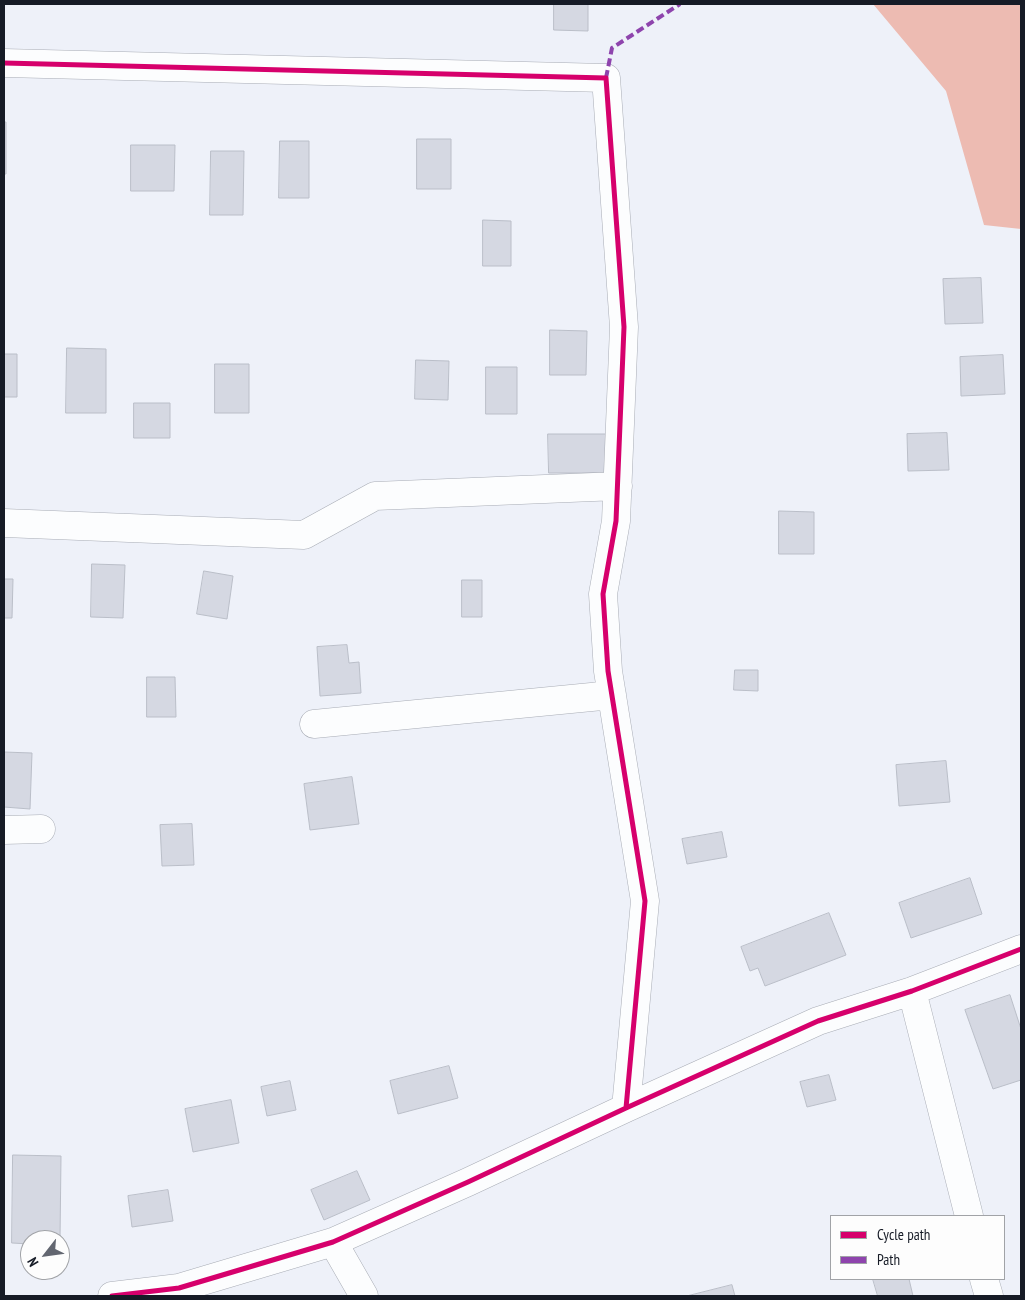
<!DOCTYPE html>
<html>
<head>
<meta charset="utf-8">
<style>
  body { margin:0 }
  #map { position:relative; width:1025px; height:1300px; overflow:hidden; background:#eef1f9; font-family:"PT Sans Narrow",sans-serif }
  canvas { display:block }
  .frame { position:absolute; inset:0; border:5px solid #161b26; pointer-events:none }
  .legend { position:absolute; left:830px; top:1215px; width:175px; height:65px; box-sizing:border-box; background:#fdfdfd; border:1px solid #a1a3a7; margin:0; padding:6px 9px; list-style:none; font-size:15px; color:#161b26 }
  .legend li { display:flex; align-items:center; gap:10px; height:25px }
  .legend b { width:25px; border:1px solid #a1a3a7 }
  .north { position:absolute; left:20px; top:1230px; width:50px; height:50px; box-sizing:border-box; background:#fdfdfd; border:1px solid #a1a3a7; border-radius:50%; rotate:240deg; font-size:14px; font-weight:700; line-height:20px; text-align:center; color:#161b26 }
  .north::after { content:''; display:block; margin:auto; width:18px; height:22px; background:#626670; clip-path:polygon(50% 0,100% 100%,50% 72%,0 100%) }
</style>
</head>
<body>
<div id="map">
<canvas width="1025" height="1300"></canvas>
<div class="frame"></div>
<ul class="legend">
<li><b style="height:6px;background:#d6006c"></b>Cycle path</li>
<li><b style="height:6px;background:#8e44ad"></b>Path</li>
</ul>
<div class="north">N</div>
</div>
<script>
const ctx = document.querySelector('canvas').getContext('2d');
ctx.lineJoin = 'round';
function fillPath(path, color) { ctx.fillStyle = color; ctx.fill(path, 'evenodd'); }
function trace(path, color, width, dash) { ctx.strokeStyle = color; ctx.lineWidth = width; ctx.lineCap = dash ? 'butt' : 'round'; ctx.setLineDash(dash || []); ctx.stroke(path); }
fillPath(new Path2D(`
  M873 4H1021V229L984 225 946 91Z`), '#edbbb2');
const building = new Path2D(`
  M554 4H588V31L554 30Z
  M4 122H6V174H4Z
  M417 139H451V189H417Z
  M280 141H309V198H279Z
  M131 145H175L174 191H131Z
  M211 151H244L243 215H210Z
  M483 220 511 221V266H483Z
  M981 278 983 323 945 324 943 279Z
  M550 330 587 331 586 375H550Z
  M67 348 106 349V413H66Z
  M4 354H17V397H4Z
  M1003 355 1005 394 961 396 960 357Z
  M416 360 449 361 448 400 415 399Z
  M215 364H249V413H215Z
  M486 367H517V414H486Z
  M134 403H170V438H134Z
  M947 433 949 470 908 471 907 434Z
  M548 434H608V473H549Z
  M779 511 814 512V554H779Z
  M92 564 125 565 123 618 91 617Z
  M204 571 233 576 227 619 197 614Z
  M4 579H13L12 618H4Z
  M462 580H482V617H462Z
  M347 645 349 663 359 662 361 693 320 696 317 647Z
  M735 670H758V691L734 690Z
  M147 677H175L176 717H147Z
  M4 752 32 753 30 809 4 807Z
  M946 761 950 802 899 806 896 765Z
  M352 777 359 824 310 830 304 784Z
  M192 824 194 865 162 866 160 825Z
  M722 832 727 857 687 864 682 839Z
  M970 878 982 914 911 938 899 903Z
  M829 913 846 955 765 986 758 968 750 971 741 947Z
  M1010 995 1021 1029V1080L993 1089 965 1010Z
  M449 1066 458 1098 398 1114 390 1081Z
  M829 1075 836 1100 807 1107 800 1082Z
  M290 1081 296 1110 267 1116 261 1087Z
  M231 1100 239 1143 193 1152 185 1109Z
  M13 1155 61 1156 60 1240H30V1244L12 1243Z
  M357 1171 370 1200 324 1220 311 1190Z
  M168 1190 173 1221 132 1227 128 1196Z
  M873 1279H909L913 1296H878Z
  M732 1285 735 1296H687Z`);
fillPath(building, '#d5d8e2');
trace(building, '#babec8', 1);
const minor = new Path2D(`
  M4 63 606 78 624 327 616 521 603 594 608 671 645 901 626 1108
  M4 523 304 535 375 496 618 486
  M314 724 612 695
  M4 830 41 829
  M912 991 969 1216
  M333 1242 364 1296
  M984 1279 989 1296
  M112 1296 179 1288 333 1242 468 1182 626 1108 818 1021 912 991 1021 949`);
trace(minor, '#a8acb5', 29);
trace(minor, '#fcfdfe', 28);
trace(new Path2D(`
  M606 78 612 48 680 4`), '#8e44ad', 4, [8, 4]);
trace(new Path2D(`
  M4 63 606 78 624 327 616 521 603 594 608 671 645 901 626 1108
  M112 1296 179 1288 333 1242 468 1182 626 1108 818 1021 912 991 1021 949`), '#d6006c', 5);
</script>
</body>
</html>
